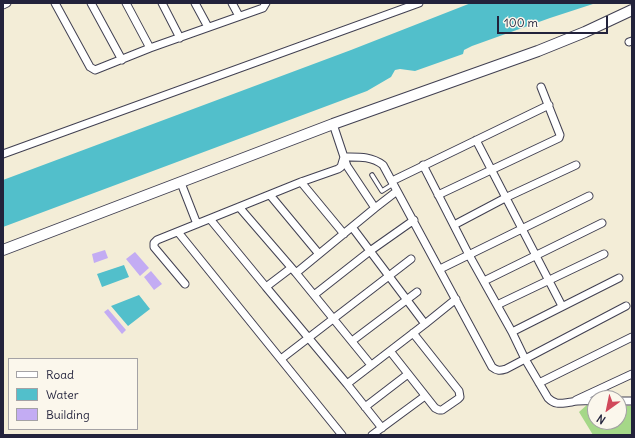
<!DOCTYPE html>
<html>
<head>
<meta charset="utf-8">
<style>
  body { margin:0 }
  #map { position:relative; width:635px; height:438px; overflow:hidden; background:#f3edd7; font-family:Delius,sans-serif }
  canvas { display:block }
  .frame { position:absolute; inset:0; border:4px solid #22223b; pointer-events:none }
  .legend { position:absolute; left:8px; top:358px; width:130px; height:72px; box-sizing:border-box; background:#fbf7ec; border:1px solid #a4a2a5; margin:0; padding:5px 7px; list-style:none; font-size:12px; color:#22223b }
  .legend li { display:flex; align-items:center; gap:8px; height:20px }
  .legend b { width:20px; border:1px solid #a4a2a5 }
  .north { position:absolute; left:587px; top:390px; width:40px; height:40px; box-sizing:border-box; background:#fbf7ec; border:1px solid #a4a2a5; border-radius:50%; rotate:213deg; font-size:11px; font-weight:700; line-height:16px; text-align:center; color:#22223b }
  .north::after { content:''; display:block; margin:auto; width:14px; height:18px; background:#d1495b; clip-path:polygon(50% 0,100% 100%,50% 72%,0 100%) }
  .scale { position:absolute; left:497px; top:16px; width:111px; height:18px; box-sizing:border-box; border:2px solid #22223b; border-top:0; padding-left:5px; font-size:12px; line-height:14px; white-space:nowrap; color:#22223b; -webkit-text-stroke:3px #fbf7ec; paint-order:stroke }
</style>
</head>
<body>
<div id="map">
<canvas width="635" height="438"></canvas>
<div class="frame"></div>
<ul class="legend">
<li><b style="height:5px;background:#fff"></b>Road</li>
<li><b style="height:11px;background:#52bfcb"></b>Water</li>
<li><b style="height:11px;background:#c3acf3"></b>Building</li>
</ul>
<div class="north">N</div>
<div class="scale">100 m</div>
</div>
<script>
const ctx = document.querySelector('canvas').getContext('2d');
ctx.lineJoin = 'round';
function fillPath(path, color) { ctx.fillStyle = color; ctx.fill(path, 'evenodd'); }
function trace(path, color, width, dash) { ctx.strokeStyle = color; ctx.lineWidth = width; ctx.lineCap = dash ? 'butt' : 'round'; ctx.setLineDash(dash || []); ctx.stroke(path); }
fillPath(new Path2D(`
  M588 404H595V422H619V406H632V435H593L579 412Z`), '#a5d888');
fillPath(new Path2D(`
  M471 3H596L550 18 472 46 464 50 463 54 415 71 400 69 395 70 391 77 367 91 3 227V180L351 50Z
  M124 265 129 277 102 287 97 274Z
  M139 295 150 309 128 326 111 306Z`), '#52bfcb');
fillPath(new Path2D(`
  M105 250 108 258 94 263 92 254Z
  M135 252 149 268 140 276 126 259Z
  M151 271 162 284 154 290 144 277Z
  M108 309 126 330 122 334 104 312Z`), '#c3acf3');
const lane = new Path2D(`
  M372 175 382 191 393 184`);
const street = new Path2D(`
  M55 3 90 67 95 70 150 48 263 8 266 3
  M91 3 122 60
  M126 3 150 48
  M162 3 180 38
  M195 3 208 27
  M232 3 239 16
  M3 5 7 3
  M629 42 632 41
  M476 140 562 306
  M3 154 419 3
  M423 165 469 255 512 332 525 359 548 398C556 406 562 403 572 402 579 400 587 401 595 401
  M392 181 549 105
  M301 182 344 234
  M181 183 197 224
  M270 195 319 254
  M438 195 559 138 560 135 541 87
  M239 207 296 273 371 365
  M375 208 397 191
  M210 219 266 287 291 268
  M454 225 507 197 576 165
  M352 227 425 324
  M178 232 342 435
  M440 269 589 196
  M296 273 375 208 347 166 333 124
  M484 281 602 223
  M185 284 154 247V243L157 240 301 182 338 169 341 167 344 157C359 157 371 156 383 165L492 367C497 371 500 371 506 369L626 306
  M266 287 347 384 382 428
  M314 295 370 251 414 220
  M497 305 604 254
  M512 332 619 278
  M352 341 417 292
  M390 351 435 408 439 410H442L458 399 460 397 459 391 413 333
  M281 359 411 259
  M539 383 632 337
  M347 384 425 324 456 299
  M576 400 632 374
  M619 401H632
  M365 407 408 374
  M372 435 425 396`);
const secondary = new Path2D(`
  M3 250 333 124 538 51 585 32 632 10`);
trace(lane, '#414052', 5.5);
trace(street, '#414052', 9);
trace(secondary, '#414052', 12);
trace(lane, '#fff', 3.5);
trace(street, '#fff', 7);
trace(secondary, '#fff', 10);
</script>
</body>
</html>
